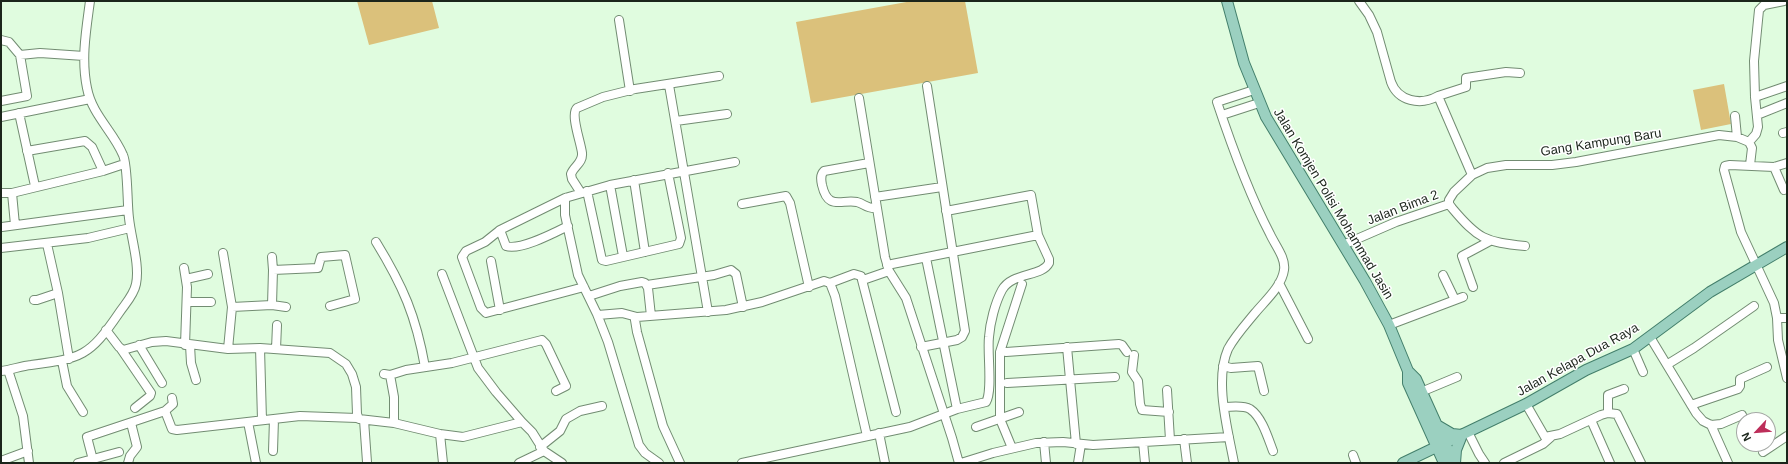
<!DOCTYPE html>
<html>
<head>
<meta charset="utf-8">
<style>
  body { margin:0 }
  #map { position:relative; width:1788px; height:464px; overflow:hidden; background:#e0fcdf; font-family:Helvetica,sans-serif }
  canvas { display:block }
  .frame { position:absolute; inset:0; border:2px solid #1b251b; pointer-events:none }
  .north { position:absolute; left:1736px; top:412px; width:40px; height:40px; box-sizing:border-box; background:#fff; border:1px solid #a4a8a4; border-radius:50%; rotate:244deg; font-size:11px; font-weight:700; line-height:16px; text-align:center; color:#1b251b }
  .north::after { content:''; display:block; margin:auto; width:14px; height:18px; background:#bd2e5a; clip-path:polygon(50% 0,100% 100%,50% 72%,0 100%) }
</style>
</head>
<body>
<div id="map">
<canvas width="1788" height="464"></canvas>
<div class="frame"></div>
<div class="north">N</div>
</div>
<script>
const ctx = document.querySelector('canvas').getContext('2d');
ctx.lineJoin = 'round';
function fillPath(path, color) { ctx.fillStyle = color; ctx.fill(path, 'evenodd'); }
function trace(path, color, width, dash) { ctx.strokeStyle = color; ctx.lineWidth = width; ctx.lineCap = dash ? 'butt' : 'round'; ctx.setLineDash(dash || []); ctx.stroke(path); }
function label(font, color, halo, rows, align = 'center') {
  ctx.font = font + ' Helvetica,sans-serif'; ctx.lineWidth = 3; ctx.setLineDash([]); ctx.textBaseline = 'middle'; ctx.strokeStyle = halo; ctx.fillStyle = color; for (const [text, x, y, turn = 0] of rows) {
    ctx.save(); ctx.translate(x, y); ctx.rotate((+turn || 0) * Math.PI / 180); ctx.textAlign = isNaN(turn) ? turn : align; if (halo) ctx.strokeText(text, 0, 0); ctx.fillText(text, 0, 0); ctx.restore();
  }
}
fillPath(new Path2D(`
  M357 1H432L439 28 369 45Z
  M912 1H965L978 73 811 103 796 22Z
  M1724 84 1731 124 1701 130 1693 90Z`), '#dbc17b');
const minor = new Path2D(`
  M1359 1 1369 15 1377 32 1391 82C1398 101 1420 106 1438 96L1472 175
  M619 20 630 91
  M1 40 9 42 20 55 40 53 84 56
  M669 85 708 312
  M1438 96 1466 87V78L1506 72 1520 73
  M1755 97 1787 86
  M859 98 885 257 889 271 906 298 952 438 959 463
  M1 101 27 96 20 55
  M19 113 35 186
  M1222 115 1259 103
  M1757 115 1787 103
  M1735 116 1737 137
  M1 117 90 99
  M676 121 727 114
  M1783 133 1787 132
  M1749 142 1756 134 1758 127 1755 97 1754 61 1759 10 1764 5 1784 1
  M1749 142 1752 148 1750 165
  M27 151 85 141 92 147 103 171
  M869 163 824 171C820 175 821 180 822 185 828 211 841 199 857 202 865 204 866 209 877 208
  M1787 163 1774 167 1730 165 1725 166 1724 170 1741 232 1774 303 1777 318 1778 340 1787 378
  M1774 167 1784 190
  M634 180 645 252
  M610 185 623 256
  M587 191 602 260 606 261 679 244 681 238 668 173
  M1 193H12L103 171 121 165
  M12 193 15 225
  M581 193 572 179 571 174C574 166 583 163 582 153 581 143 570 114 577 108L603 97 635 89 719 76
  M875 197 942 187
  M565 198 500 230 485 242 466 251 462 257 481 308 486 313 584 287
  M742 204 786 196 790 203 809 287
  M2 227 128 210
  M500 230 506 246C520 251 554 233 568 226
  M376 242C403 286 416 316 425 367
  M47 244 58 293 69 359
  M1343 245 1396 222 1449 204
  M1525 246C1485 242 1478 239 1452 208L1449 204V200L1454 192 1472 175 1487 168 1506 165H1552L1576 162 1719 135 1737 137 1749 142
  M1 248 88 238 130 228
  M223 253 232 307
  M272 257 273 270
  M926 258 957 409
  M491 261 500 310
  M887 265 1038 235
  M184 268 187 287 185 345
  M442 274 478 368 496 392 522 422
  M1443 275 1455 300
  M186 279 208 274
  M863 280 889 271
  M830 283 854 274 861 276 896 412
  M1279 283 1308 339
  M647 285 714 275 731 270 736 274 743 307
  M1473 287 1462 256 1490 241
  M589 296 620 286 642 282 645 283 648 288 651 316
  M34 300H37L58 293
  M187 302H211
  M272 305 286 307
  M598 315 622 313 637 317
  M1777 318H1787
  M1389 325 1463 297
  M106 330 119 347 123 350 152 342 166 341 228 349 260 348 330 353 346 364 352 374 356 387 357 414 359 419 394 423 440 434 463 437 522 422 532 432 544 451 562 463
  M1650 337 1696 413 1703 421 1711 425
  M139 345 162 383
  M190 345 191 363 196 380
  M921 347 957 340 962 337 965 331 927 86
  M1067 347 1076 444
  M260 348 262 420
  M121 349 151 393 150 396 135 408
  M228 349 232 307 272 305 273 270 318 268 321 257 345 255 355 299 330 306
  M276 349 277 325
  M1633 349 1643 372
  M1006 352 1119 344 1122 345 1127 352
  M1134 355 1132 372 1138 381 1140 404 1142 410 1169 412
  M62 361 67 386 83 412
  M1668 364 1694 348 1754 306
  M1223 366 1231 368 1258 366 1264 391
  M8 370 23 416 29 463
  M1 371C11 370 21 366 31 365 82 358 89 357 119 313 125 304 134 295 136 284 140 265 131 238 129 218 127 203 128 166 123 155 113 131 92 115 87 88 81 59 86 31 90 1
  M384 374 390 375 394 397V423
  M390 375 406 370 452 363 542 340 546 344 566 386 556 391
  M1007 383 1115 377
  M1167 390 1170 440
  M1421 392 1457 377
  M1526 404 1545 437 1560 434 1601 415 1608 413 1617 414 1641 463
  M1691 405 1738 389 1740 386V379L1767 367
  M1224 407C1232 407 1243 405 1250 409 1262 417 1268 438 1273 451
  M165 411 172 429 177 430 300 416 357 418
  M1608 413V395L1624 389
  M364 420 367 462
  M1591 420 1610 463
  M248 422 256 463
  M1711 425 1728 463
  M1711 425 1721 424 1742 415
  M976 427 1019 412
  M1468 432 1479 454 1485 463
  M879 433 885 463
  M440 434 443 463
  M1184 439 1187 463
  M1044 442 1046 463
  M1143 442 1145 463
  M540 447 560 431 566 419 580 411 602 406
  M1012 448 1000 419V352L1022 284
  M273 451 274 419
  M1763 452 1787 436
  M1353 455 1356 463
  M93 460 87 437 165 411 173 404 172 398
  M1 461 28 451
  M78 463 119 452
  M128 463 130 456 137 447 131 423
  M519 463 544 451
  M659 463 645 453 639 445 608 342 597 314 578 275 565 215V198L610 185 735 162
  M680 463 663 426 637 332 635 320 637 317 726 310 762 302 824 281 830 283 835 296 867 436
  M742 463 910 427 957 409 986 402C993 391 987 352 989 337 990 323 995 303 1002 290 1012 272 1042 277 1049 263V259L1038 235 1031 195 946 211
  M961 463 993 453 1036 443 1063 442 1093 445 1229 437
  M1078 463 1081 444
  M1234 463C1228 430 1214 381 1228 349 1235 336 1246 324 1255 313 1265 301 1282 286 1284 270 1286 258 1275 245 1270 234 1248 192 1232 147 1217 102L1254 90
  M1504 463 1543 444 1551 437`);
const major = new Path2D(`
  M1227 1 1244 63 1266 117 1365 281 1389 325 1408 371 1416 379 1454 463
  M1408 371V383L1444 463
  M1435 424 1452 434 1462 435 1456 450 1455 463
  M1403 463 1526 404 1586 370 1633 349 1710 292 1787 247`);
trace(minor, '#728c72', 10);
trace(major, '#437f6b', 12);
trace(minor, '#fff', 8);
trace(major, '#9bd0c0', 10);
label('13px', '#1b251b', '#fff', [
  ["Gang Kampung Baru",1601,143,-9],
  ["Jalan Komjen Polisi Mohammad Jasin",1333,204,59],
  ["Jalan Bima 2",1403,208,-21],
  ["Jalan Kelapa Dua Raya",1578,360,-29]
]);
</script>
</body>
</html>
